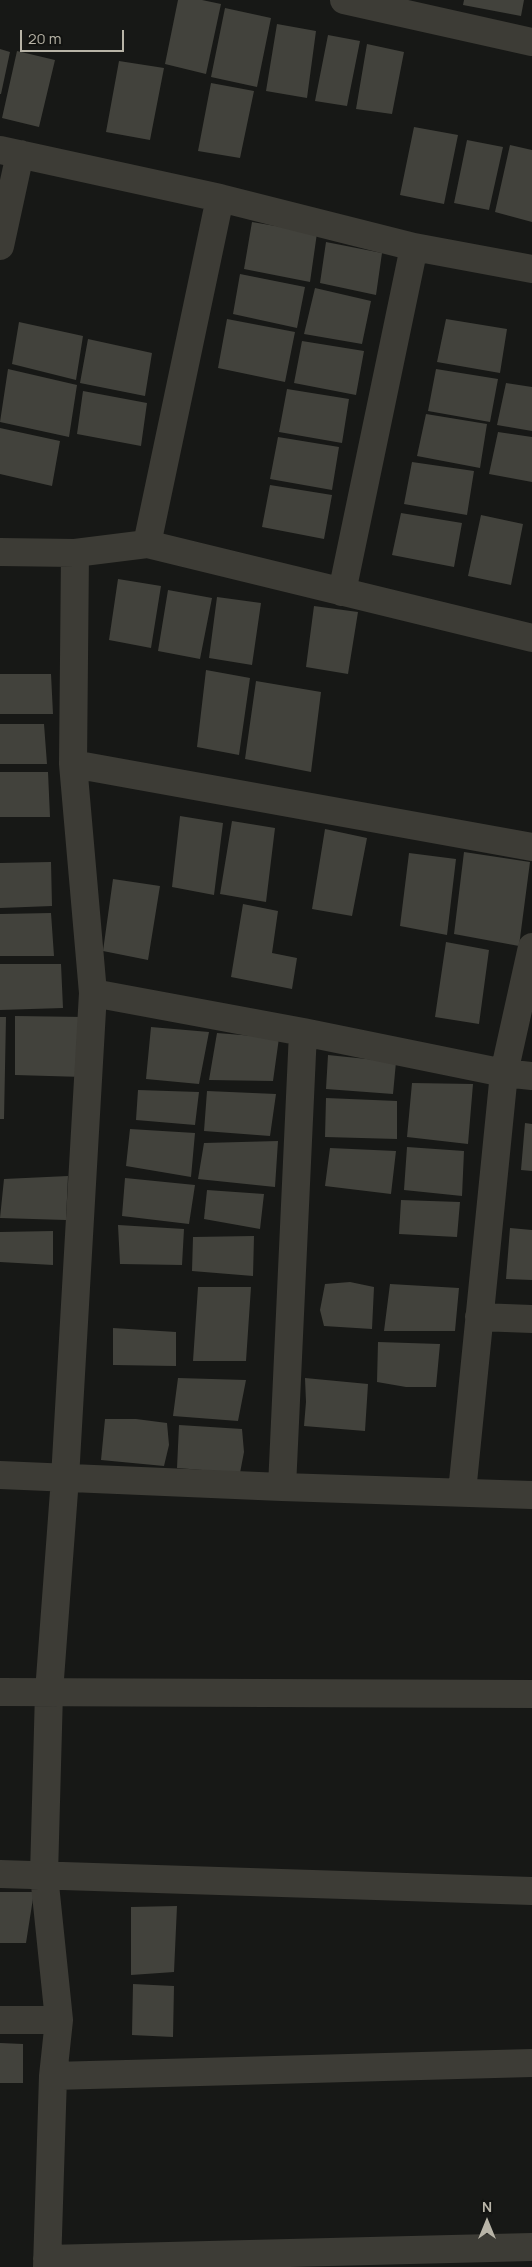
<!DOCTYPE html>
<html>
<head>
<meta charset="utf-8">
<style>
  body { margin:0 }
  #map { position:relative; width:532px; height:2267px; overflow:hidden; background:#171816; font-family:Manrope,sans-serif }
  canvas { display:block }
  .north { position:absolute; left:462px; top:2197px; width:50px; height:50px; -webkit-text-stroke:4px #121311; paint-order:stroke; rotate:0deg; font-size:14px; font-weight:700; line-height:20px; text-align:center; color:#b8b4a7 }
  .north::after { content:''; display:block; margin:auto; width:18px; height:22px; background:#b8b4a7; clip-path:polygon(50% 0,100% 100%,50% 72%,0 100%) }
  .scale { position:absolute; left:20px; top:30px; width:104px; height:22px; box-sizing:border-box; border:2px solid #b8b4a7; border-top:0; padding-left:6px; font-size:15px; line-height:18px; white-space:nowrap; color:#b8b4a7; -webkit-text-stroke:4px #121311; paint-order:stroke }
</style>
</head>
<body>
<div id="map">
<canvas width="532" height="2267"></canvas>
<div class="north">N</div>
<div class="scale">20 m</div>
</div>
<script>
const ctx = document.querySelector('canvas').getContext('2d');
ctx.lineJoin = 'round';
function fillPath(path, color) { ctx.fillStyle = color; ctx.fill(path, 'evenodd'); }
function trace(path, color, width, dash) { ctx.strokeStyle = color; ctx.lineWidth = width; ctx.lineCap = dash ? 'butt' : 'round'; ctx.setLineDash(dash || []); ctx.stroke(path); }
fillPath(new Path2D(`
  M178 0H202L221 4 206 74 165 64Z
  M464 0H524L521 16 463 5Z
  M225 8 271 18 257 87 211 77Z
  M277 24 316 31 307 98 266 91Z
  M328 35 360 41 347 106 315 101Z
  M367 44 404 52 392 114 356 109Z
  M0 49 10 52 1 94H0Z
  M17 51 55 60 39 127 2 118Z
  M119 61 164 68 150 140 106 132Z
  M211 83 254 91 240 158 198 151Z
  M414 127 458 135 444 204 400 195Z
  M467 140 503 147 489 210 454 203Z
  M510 145 532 150V222L495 212Z
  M252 222 317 233 310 282 244 269Z
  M326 242 382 253 376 295 320 283Z
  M240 274 305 287 297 328 233 314Z
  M315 288 371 301 362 344 304 334Z
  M227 319 295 332 285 382 218 368Z
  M446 319 507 329 500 373 437 362Z
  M19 322 83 336 76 380 12 364Z
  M88 339 152 353 145 396 80 383Z
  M302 341 364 351 356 395 294 383Z
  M8 369 77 385 69 437 0 422Z
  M436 369 498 379 490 422 428 411Z
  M506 383 532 387V431L497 425Z
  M287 389 349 399 342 443 279 432Z
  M83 391 147 403 141 446 77 434Z
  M426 414 487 424 480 468 417 456Z
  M0 428 60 441 52 486 0 474Z
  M498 432 532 437V482L489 474Z
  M278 437 339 447 332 490 270 479Z
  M412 462 474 471 467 515 404 504Z
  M270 485 332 495 324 539 262 527Z
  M401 513 462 523 454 567 392 555Z
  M481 515 523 524 511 585 468 576Z
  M118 579 161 586 151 648 109 640Z
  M168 590 212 598 200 659 158 651Z
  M217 597 261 603 252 665 209 658Z
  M314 606 358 612 348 674 306 667Z
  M206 670 250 678 239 755 197 747Z
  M0 674H51L53 714H0Z
  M256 681 321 692 311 772 245 759Z
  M0 724H44L47 764H0Z
  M0 772H48L50 817H0Z
  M180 816 223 823 214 895 172 887Z
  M232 821 275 828 266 902 220 894Z
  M325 829 367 838 352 916 312 909Z
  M464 852 530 862 519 946 454 934Z
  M409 853 456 859 447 935 400 926Z
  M51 862 52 906 0 908V863Z
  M113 879 160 886 148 960 103 951Z
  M243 904 278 911 272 953 297 958 292 989 231 977Z
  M51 913 54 956H0V914Z
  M446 942 489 950 479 1024 435 1017Z
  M0 964H61L63 1008 0 1010Z
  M15 1016 84 1017 83 1077 15 1075Z
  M0 1017H6L4 1119H0Z
  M151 1027 209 1032 199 1084 146 1079Z
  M217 1033 279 1038 273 1081 209 1080Z
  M328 1055 396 1062 393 1094 326 1089Z
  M412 1083 473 1084 468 1144 407 1137Z
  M138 1090 199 1092 195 1125 136 1120Z
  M207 1091 276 1094 270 1136 204 1131Z
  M326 1098 397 1101V1139L325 1137Z
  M525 1123 532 1124V1171L521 1170Z
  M130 1129 195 1133 191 1177 126 1166Z
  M278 1141 275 1187 198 1179 204 1143Z
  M407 1147 464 1151 462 1196 404 1190Z
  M330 1148 396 1151 391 1194 325 1186Z
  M68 1176 66 1220 0 1218 4 1179Z
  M125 1178 195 1185 189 1224 122 1216Z
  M207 1190 264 1194 260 1229 204 1219Z
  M401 1200 460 1202 457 1237 399 1234Z
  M118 1225 184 1229 182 1265 120 1264Z
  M510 1228 532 1230V1280L506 1279Z
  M53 1231V1265L0 1262V1232Z
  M254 1236 253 1276 192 1271 193 1237Z
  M350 1282 374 1287 372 1329 324 1326 320 1310 325 1284Z
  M390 1284 459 1288 455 1331H384Z
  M198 1287H251L246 1361H193Z
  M113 1328 176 1332V1366L113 1365Z
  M378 1342 440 1344 436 1387H406L377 1382Z
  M178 1378 246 1380 238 1421 173 1416Z
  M305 1378 368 1384 365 1431 304 1426 306 1402Z
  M105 1419H136L167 1423 169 1445 164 1466 101 1460Z
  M179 1425 242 1429 244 1452 240 1473 177 1468Z
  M0 1892H34L26 1943H0Z
  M177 1906 174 1972 131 1975V1907Z
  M133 1984 174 1986 173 2037 132 2035Z
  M0 2043 23 2044V2083H0Z`), '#42423c');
trace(new Path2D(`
  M344 0 532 42
  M0 150 220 198 414 247 532 269
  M0 246 20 154
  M147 544 220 198
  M0 552 75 553 147 544 532 638
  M342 592 414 247
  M73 764 532 847
  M532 947 504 1073 532 1076
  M93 993 303 1032 282 1487
  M303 1032 504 1073 462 1492
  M479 1317 532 1319
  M0 1475 282 1487 532 1495
  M0 1692 532 1694
  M0 1874 532 1891
  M0 2020H59L53 2076 532 2063
  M59 2020 44 1875 49 1692 65 1478 93 993 73 764 75 553
  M47 2259 532 2247
  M47 2267 53 2076`), '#3d3c36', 28);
</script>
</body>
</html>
